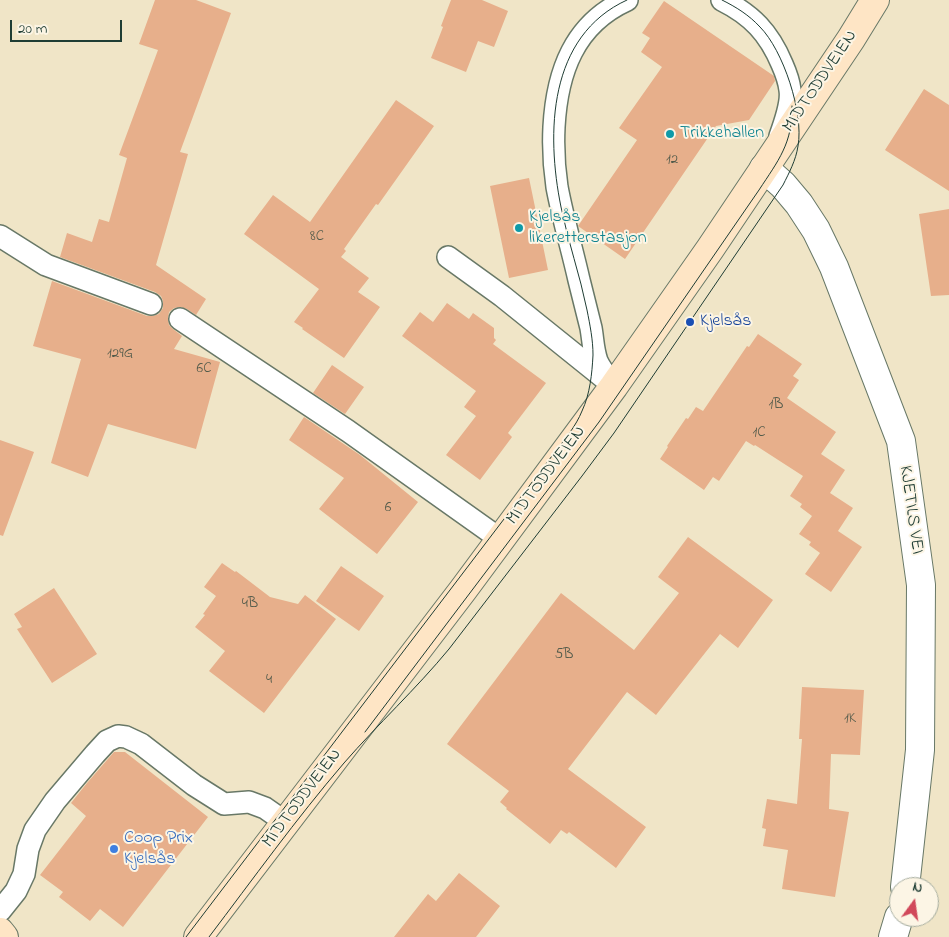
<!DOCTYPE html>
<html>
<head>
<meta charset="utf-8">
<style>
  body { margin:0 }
  #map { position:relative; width:949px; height:937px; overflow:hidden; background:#f0e5c7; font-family:"Indie Flower",sans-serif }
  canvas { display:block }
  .north { position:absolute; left:889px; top:877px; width:50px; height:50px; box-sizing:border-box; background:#fcf5e5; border:1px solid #a4ab9e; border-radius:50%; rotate:14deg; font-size:14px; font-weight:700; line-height:20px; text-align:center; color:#1f3d34 }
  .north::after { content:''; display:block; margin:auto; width:18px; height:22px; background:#d1495b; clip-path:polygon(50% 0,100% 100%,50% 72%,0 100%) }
  .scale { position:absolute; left:10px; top:20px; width:112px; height:22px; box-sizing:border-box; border:2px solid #1f3d34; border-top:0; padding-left:6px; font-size:15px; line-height:18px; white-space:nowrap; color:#1f3d34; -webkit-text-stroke:4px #fcf5e5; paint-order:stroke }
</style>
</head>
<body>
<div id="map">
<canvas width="949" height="937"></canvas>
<div class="north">N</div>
<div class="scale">20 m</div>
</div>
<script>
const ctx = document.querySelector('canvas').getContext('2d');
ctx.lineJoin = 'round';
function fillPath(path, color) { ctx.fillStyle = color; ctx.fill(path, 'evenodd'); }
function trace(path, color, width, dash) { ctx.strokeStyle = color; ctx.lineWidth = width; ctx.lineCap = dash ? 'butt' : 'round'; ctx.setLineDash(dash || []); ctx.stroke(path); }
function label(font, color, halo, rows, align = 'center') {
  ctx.font = font + ' "Indie Flower",sans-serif'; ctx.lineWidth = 4; ctx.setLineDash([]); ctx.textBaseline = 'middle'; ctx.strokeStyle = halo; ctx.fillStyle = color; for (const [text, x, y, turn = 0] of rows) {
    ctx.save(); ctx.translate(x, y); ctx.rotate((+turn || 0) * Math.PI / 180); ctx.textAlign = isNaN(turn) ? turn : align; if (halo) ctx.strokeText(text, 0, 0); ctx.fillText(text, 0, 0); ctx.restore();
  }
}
fillPath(new Path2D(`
  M155 0H196L231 13 180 152 188 154 156 265 206 299 196 315 187 309 181 307 174 308 169 312 168 319 169 325 173 329 182 336 174 349 220 362 196 449 108 424 88 477 51 463 81 359 33 346 52 281 147 316H153L159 314 163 308V301L161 296 155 292 60 257 67 233 92 242 99 219 109 222 127 158 119 155 158 50 139 44Z
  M451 0H482L508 11 494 47 478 41 466 72 431 58 443 27 441 26Z
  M664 1 774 76 775 81 749 120 716 126 625 259 578 226 637 140 619 128 662 67 641 52 650 38 642 33Z
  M924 89 949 105V191L885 150Z
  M396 100 434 126 378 205 376 204 344 249 346 251 341 257 369 278 358 292 380 307 344 358 302 329 303 328 294 322 319 289 244 234 273 195 310 222Z
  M529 178 548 270 509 278 490 186Z
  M949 209V295L931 296 919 214Z
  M447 303 469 319 473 313 494 328V338L496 340 493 344 546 383 508 433 512 437 480 480 446 455 476 416 464 407 476 391 402 336 420 312 433 322Z
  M758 334 802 364 793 376 799 380 787 398 836 432 821 454 845 470 830 493 853 508 838 531 862 547 831 592 805 574 820 553 809 545 811 542 799 534 812 516 800 507 802 504 790 496 803 476 755 445 754 446 746 441 719 481 713 477 704 490 660 459 668 447 667 446 686 418 688 419 696 407 703 411 747 346 749 347Z
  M332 365 364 387 345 414 313 393Z
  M304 417 360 455 418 502 377 554 319 509 344 478 289 440Z
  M0 440 34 452 3 536 0 535Z
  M688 537 773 600 738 648 720 634 656 715 627 692 568 769 646 827 616 868 569 832 567 834 561 830 550 844 506 809 507 808 500 802 509 791 447 744 561 593 634 650 679 593 658 577Z
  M222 563 235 572 236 571 270 597 298 604 305 595 336 619 264 713 209 671 225 651 195 627 205 615 203 614 216 596 204 587Z
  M341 566 384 596 359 631 316 601Z
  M54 588 97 654 52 683 17 629 22 627 14 614Z
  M802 687 864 690 860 755 831 754 829 809 849 812 835 897 782 889 788 850 763 846 766 829 762 828 767 799 797 804 802 739H799Z
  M114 752H125L208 817 123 927 100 909 90 921 59 897 63 892 40 875 86 816 71 803 87 783Z
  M459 873 500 906 476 937H394L428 894 436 901Z`), '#e7af8b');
const lane = new Path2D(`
  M722 0C752 15 769 33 782 64 786 73 789 81 790 90 792 102 784 125 780 136
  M0 236 46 265 151 304
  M448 257 502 296 604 378
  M180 319 348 431 500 539
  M614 386C608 378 601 370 597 361 593 350 593 339 591 328 587 312 583 296 579 280 572 249 563 219 557 187 554 167 553 147 554 127 557 72 574 24 627 0
  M0 911 16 891 24 874 28 849 35 830 55 801 95 754 107 741 118 736 126 737 141 744 194 785 224 804 249 802 265 808 285 822`);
const street = new Path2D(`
  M764 168 783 185 799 204 816 230 834 267 901 441 921 585 920 750 905 887
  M893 937 899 917`);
const secondary = new Path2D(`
  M0 932 4 937
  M198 937 463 590 614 386 710 249 851 39 875 0`);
trace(lane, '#687867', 24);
trace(street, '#687867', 30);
trace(secondary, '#687867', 30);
trace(lane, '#fff', 21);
trace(street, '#fff', 28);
trace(secondary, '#fee5c5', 28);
trace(new Path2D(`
  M365 732 599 422 759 190C778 161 793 143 792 106
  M186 937 555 452C565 439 576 426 582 411 590 394 592 374 593 355 593 340 590 325 587 310 580 275 568 242 561 207 546 133 548 36 627 0
  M209 937C253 879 296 819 344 763 378 724 416 689 449 649L582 476 614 433 783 185C789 173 796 160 798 146 804 113 783 50 760 27 749 15 736 7 722 0`), '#1f3d34', 1);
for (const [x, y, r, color] of [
  [670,134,5,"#0f9aa8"],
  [519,228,5,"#0f9aa8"],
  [690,322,5,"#1a4fb4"],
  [114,849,5,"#3f7fe0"]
]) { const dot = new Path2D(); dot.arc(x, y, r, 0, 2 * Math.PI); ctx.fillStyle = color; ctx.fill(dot); trace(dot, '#fcf5e5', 2); }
label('15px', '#515a4a', null, [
  ["12",672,161],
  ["8C",317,238],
  ["129G",120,355],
  ["6C",204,370],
  ["1B",776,406],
  ["1C",759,434],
  ["6",388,509],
  ["4B",250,605],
  ["5B",564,656],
  ["4",269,681],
  ["1K",850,720]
]);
label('18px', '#1f3d34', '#fcf5e5', [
  ["MIDTODDVEIEN",821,82,-56],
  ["MIDTODDVEIEN",547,476,-53],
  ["KJETILS VEI",910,510,82],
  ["MIDTODDVEIEN",303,799,-53]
]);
label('18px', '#0d838f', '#fcf5e5', [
  ["Trikkehallen",680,134],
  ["Kjelsås",529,218],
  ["likeretterstasjon",529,239]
], 'left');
label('18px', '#164399', '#fcf5e5', [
  ["Kjelsås",700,322]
], 'left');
label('18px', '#366cbe', '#fcf5e5', [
  ["Coop Prix",124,839],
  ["Kjelsås",124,860]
], 'left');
</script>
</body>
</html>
